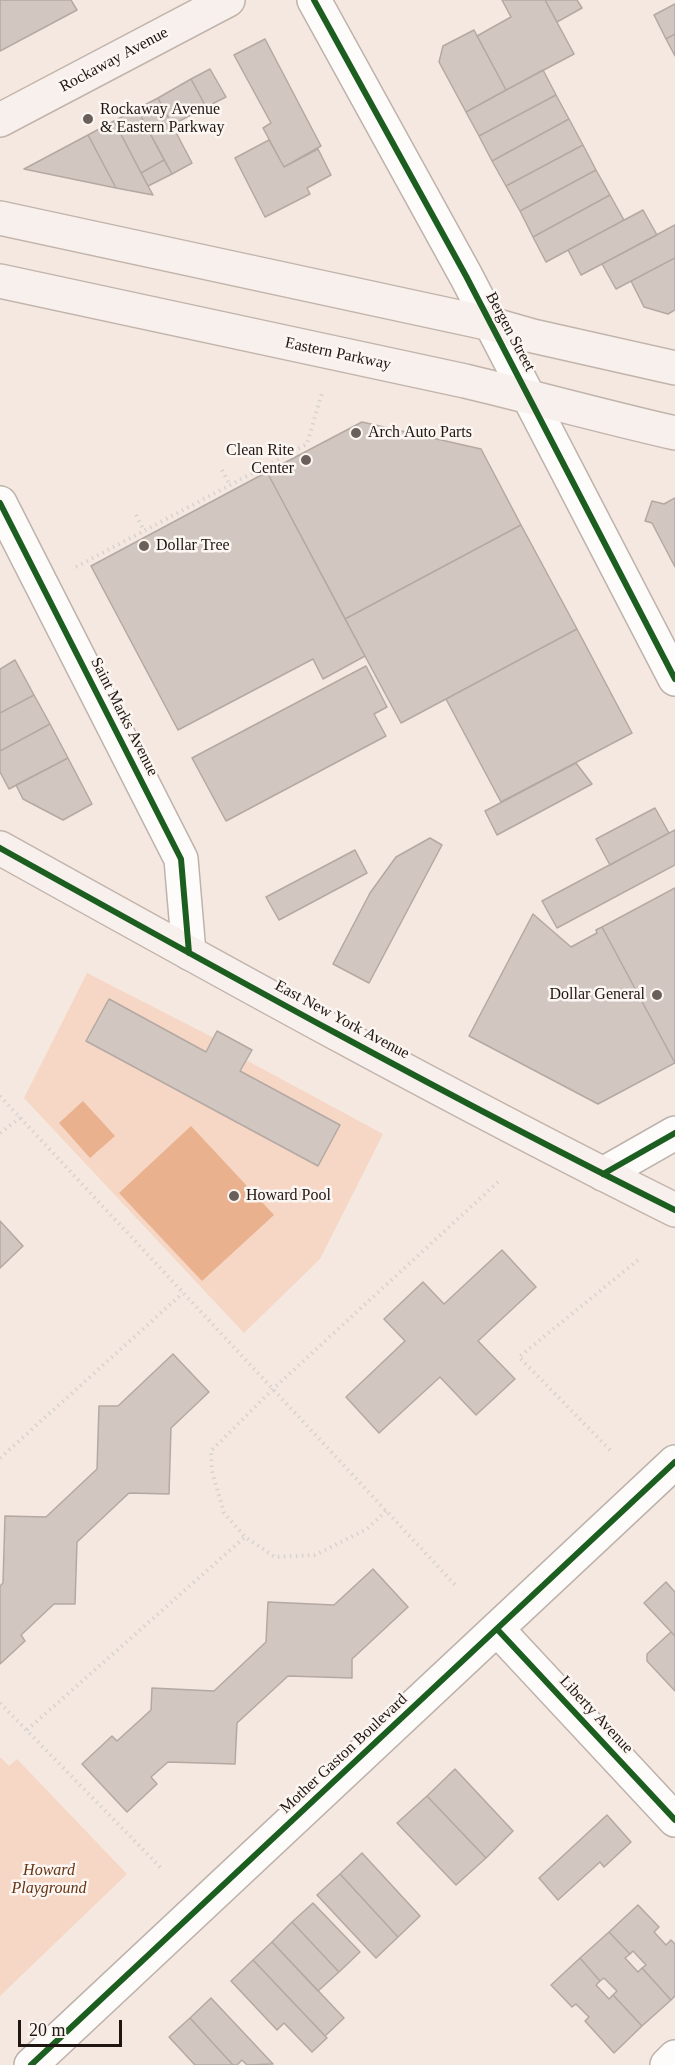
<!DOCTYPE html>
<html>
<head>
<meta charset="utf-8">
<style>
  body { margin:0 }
  #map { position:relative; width:675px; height:2065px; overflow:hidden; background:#f5e8e0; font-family:"Times New Roman",serif }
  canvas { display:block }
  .scale { position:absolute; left:18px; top:2020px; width:104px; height:27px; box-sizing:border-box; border:3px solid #201611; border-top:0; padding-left:8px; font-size:18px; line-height:21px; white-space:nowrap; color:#201611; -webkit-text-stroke:4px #fcf6f3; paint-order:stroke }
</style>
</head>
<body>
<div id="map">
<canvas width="675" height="2065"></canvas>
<div class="scale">20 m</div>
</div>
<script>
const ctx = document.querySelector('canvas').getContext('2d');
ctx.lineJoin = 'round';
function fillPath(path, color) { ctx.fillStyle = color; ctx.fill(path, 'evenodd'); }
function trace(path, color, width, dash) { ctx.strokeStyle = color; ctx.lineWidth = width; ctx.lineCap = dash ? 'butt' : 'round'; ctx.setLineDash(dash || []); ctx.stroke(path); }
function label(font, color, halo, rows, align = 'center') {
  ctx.font = font + ' "Times New Roman",serif'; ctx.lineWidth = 5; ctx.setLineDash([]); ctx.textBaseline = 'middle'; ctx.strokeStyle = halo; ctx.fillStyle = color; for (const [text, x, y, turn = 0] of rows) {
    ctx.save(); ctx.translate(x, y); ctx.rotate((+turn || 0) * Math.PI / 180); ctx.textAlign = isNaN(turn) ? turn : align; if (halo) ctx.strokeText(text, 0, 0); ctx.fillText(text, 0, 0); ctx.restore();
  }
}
fillPath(new Path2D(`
  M87 973 214 1038 246 1060 383 1134 320 1259 244 1333 24 1098Z
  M0 1757 9 1766 17 1759 127 1874 0 1996Z`), '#f6d6c4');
fillPath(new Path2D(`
  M83 1101 115 1136 90 1158 59 1123Z
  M191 1126 274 1215 202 1281 119 1193Z`), '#eab18f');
const building = new Path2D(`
  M0 0H71L77 10 0 51Z
  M502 0H545L574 54 506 90 477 36 511 17Z
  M545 0H577L582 8 557 22Z
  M675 4V34L666 39 654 15Z
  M474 30 506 90 466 112 439 62 443 46Z
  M675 34V56L666 39Z
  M265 39 321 146 284 167 263 128 271 123 234 55Z
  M210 69 226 97 206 107 191 79Z
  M543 70 556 95 479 136 466 112Z
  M191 79 206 107 172 125 158 98Z
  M556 95 569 119 492 161 479 136Z
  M158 98 192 163 172 174 137 109Z
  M137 109 164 160 141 173 114 121Z
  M569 119 583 145 506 186 492 161Z
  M114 121 148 186 153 195 116 188 88 135Z
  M88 135 116 188 24 169Z
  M269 140 284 167 318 149 331 175 307 188 310 194 265 217 235 158Z
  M583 145 596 170 520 211 506 186Z
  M164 160 172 174 148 186 141 173Z
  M596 170 610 195 533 237 520 211Z
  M610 195 624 220 546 262 533 237Z
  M643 210 657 235 581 275 568 250Z
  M675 225V258L616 289 602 264Z
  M675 258V310L668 314 644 307 631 281Z
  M362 422 481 449 521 525 345 619 267 472Z
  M267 472 365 656 323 679 313 659 178 730 91 566Z
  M675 498V567L652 523 645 521 652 501 664 504Z
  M521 525 577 629 401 723 345 619Z
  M577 629 632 733 501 802 446 699Z
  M15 660 34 695 0 713V669Z
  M366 666 387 707 374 714 386 736 226 821 192 758Z
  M34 695 50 724 0 751V713Z
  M50 724 68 758 9 789 0 772V751Z
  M68 758 92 804 63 820 23 799 16 785Z
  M576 763 592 784 497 835 485 811Z
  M655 808 669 833 610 865 596 839Z
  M675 830V865L557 928 542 901Z
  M430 838 442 845 369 983 333 964 370 893 396 857Z
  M355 850 367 873 279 920 266 897Z
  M675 888V1063L602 927Z
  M533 914 571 947 597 933 596 930 602 927 675 1063 598 1104 469 1036Z
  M109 999 206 1052 217 1031 252 1050 240 1071 340 1125 318 1166 86 1041Z
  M0 1221 23 1246 0 1268Z
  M502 1250 536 1287 478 1341 515 1379 476 1415 440 1377 379 1433 346 1397 405 1341 384 1319 423 1282 444 1304Z
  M173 1354 209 1392 171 1428 169 1494 129 1493 77 1542 75 1604H54L21 1635 25 1641 0 1664V1586L3 1583 5 1516 46 1517 97 1469 99 1406H118Z
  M373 1569 408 1607 352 1659V1678L288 1676 237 1723 235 1764 168 1762 151 1777 157 1784 127 1812 82 1764 112 1736 117 1741 151 1710 152 1688 214 1691 266 1642 268 1602 334 1605Z
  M666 1582 675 1592V1636L644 1603Z
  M671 1632 675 1636V1691L647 1661V1654Z
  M455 1769 513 1831 486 1858 427 1796Z
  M427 1796 486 1858 456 1885 397 1823Z
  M607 1815 631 1842 604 1867 600 1862 558 1900 539 1878Z
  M362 1853 420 1916 398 1937 340 1874Z
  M340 1874 398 1937 376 1958 317 1895Z
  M313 1903 360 1952 339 1972 292 1922Z
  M638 1905 659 1927 654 1932 666 1945 671 1940 675 1944V1996L671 2000 642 1968 646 1965 633 1951 630 1954 609 1932Z
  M292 1922 339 1972 318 1991 272 1942Z
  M609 1932 630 1954 625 1958 638 1972 642 1968 671 2000 642 2026 613 1995 617 1991 604 1978 600 1981 580 1958Z
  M272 1942 344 2018 325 2036 253 1960Z
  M580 1958 600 1981 596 1985 609 1999 613 1995 642 2026 614 2053 585 2021 589 2017 576 2004 572 2007 551 1985Z
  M253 1960 327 2038 312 2052 284 2023 277 2030 231 1981Z
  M211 1998 273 2064 247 2065 242 2060 237 2065H233L190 2018Z
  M190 2018 233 2065H195L169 2037Z`);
fillPath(building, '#d2c6c0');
trace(building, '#b4a9a2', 1.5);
const minor = new Path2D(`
  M314 0 466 276 675 679
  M0 503 181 859 189 953
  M603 1174 675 1133
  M497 1629 675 1820
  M31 2065 675 1462
  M667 2065 675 2057`);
const major = new Path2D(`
  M0 120 228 0
  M0 218 491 324 533 336 675 368
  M0 281 465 381C536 398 605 417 675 433
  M0 848C223 972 446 1096 675 1210`);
trace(minor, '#bdb3ac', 36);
trace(major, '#c2b4ab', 36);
trace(new Path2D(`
  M222 470 230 485
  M136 515 144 531
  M76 567 307 444 322 393
  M0 1096 458 1588
  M0 1133 20 1118
  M610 1450 519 1357 638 1260
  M0 1458 183 1293
  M386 1511 367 1529 315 1555 275 1557 245 1537 224 1513 212 1471 211 1451 273 1389 498 1182
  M0 1703 161 1868
  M27 1730 245 1537`), '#d6d3d1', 4, [1.5, 4.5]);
trace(minor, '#fefcfa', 33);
trace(major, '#f7f0ec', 33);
trace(new Path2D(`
  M314 0 466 276 675 679
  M0 503 181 859 189 953
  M0 848C223 972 446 1096 675 1210
  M603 1174 675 1133
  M497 1629 675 1820
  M31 2065 675 1462`), '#1b5e20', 6);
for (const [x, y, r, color] of [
  [88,119,6,"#6b6059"],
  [356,433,6,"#6b6059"],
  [306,460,6,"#6b6059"],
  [144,546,6,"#6b6059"],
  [657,995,6,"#6b6059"],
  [234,1196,6,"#6b6059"]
]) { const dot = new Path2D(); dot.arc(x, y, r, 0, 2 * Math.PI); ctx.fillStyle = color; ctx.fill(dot); trace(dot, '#fcf6f3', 2); }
label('16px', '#201611', '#fcf6f3', [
  ["Rockaway Avenue",114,60,-28],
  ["Bergen Street",510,332,62],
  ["Eastern Parkway",338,354,12],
  ["Saint Marks Avenue",124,717,63],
  ["East New York Avenue",342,1020,28],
  ["Liberty Avenue",596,1715,47],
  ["Mother Gaston Boulevard",344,1754,-43]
]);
label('16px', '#201611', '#fcf6f3', [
  ["Rockaway Avenue",100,110],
  ["& Eastern Parkway",100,128],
  ["Arch Auto Parts",368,433],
  ["Clean Rite",294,451,"right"],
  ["Center",294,469,"right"],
  ["Dollar Tree",156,546],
  ["Dollar General",645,995,"right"],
  ["Howard Pool",246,1196]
], 'left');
label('italic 16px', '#663413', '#fcf6f3', [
  ["Howard",49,1871],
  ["Playground",49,1889]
]);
</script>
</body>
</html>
